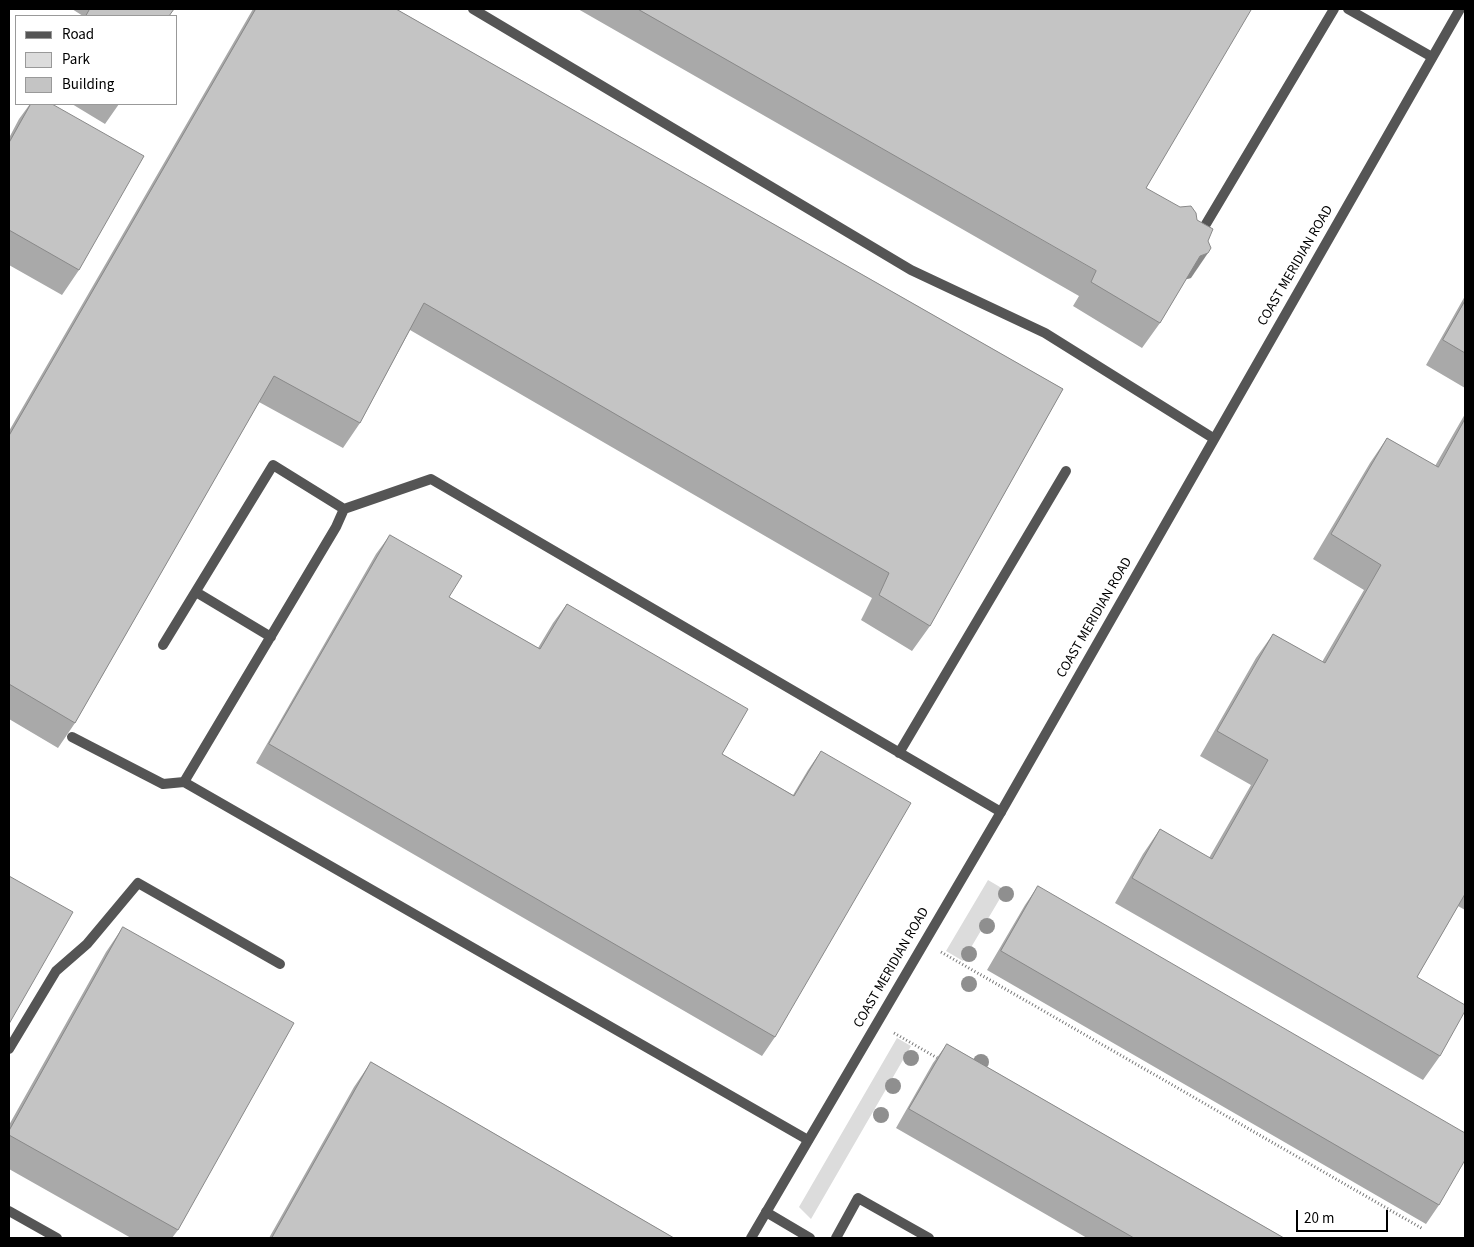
<!DOCTYPE html>
<html>
<head>
<meta charset="utf-8">
<style>
  body { margin:0 }
  #map { position:relative; width:1474px; height:1247px; overflow:hidden; background:#fff; font-family:"Source Sans 3",sans-serif }
  canvas { display:block }
  .frame { position:absolute; inset:0; border:10px solid #000; pointer-events:none }
  .legend { position:absolute; left:15px; top:15px; width:162px; height:90px; box-sizing:border-box; background:#fff; border:1px solid #999; margin:0; padding:6px 9px; list-style:none; font-size:15px; color:#000 }
  .legend li { display:flex; align-items:center; gap:10px; height:25px }
  .legend b { width:25px; border:1px solid #999 }
  .scale { position:absolute; left:1296px; top:1210px; width:92px; height:22px; box-sizing:border-box; border:2px solid #000; border-top:0; padding-left:6px; font-size:15px; line-height:18px; white-space:nowrap; color:#000; -webkit-text-stroke:4px #fff; paint-order:stroke }
</style>
</head>
<body>
<div id="map">
<canvas width="1474" height="1247"></canvas>
<div class="frame"></div>
<ul class="legend">
<li><b style="height:6px;background:#555"></b>Road</li>
<li><b style="height:14px;background:#dcdcdc"></b>Park</li>
<li><b style="height:14px;background:#c4c4c4"></b>Building</li>
</ul>
<div class="scale">20 m</div>
</div>
<script>
const ctx = document.querySelector('canvas').getContext('2d');
ctx.lineJoin = 'round';
function fillPath(path, color) { ctx.fillStyle = color; ctx.fill(path, 'evenodd'); }
function trace(path, color, width, dash) { ctx.strokeStyle = color; ctx.lineWidth = width; ctx.lineCap = dash ? 'butt' : 'round'; ctx.setLineDash(dash || []); ctx.stroke(path); }
function label(font, color, halo, rows, align = 'center') {
  ctx.font = font + ' "Source Sans 3",sans-serif'; ctx.lineWidth = 4; ctx.setLineDash([]); ctx.textBaseline = 'middle'; ctx.strokeStyle = halo; ctx.fillStyle = color; for (const [text, x, y, turn = 0] of rows) {
    ctx.save(); ctx.translate(x, y); ctx.rotate((+turn || 0) * Math.PI / 180); ctx.textAlign = isNaN(turn) ? turn : align; if (halo) ctx.strokeText(text, 0, 0); ctx.fillText(text, 0, 0); ctx.restore();
  }
}
fillPath(new Path2D(`
  M988 880 1005 890 963 961 946 951Z
  M897 1038 911 1046 811 1219 799 1207Z`), '#dcdcdc');
trace(new Path2D(`
  M941 952 1423 1229
  M894 1033 939 1059`), '#777', 3, [1, 2.5]);
trace(new Path2D(`
  M473 9 911 270 1045 333 1213 438
  M1348 9 1432 57
  M1203 229 1334 9
  M344 509 431 479 1001 812
  M196 592 271 637
  M163 645 273 465 344 509 336 527 184 782 808 1140
  M72 737 163 784 184 782
  M899 753 1066 471
  M9 1049 56 971 87 944 138 883 280 964
  M9 1211 57 1238
  M766 1212 810 1238
  M836 1238 858 1198 929 1238`), '#555', 10);
trace(new Path2D(`
  M751 1238 1001 812 1460 9`), '#555', 10);
ctx.fillStyle = '#8f8f8f';
for (const [x, y] of [
  [1006,894],
  [987,926],
  [969,954],
  [969,984],
  [911,1058],
  [981,1062],
  [893,1086],
  [881,1115]
]) { ctx.beginPath(); ctx.arc(x, y, 8, 0, 2 * Math.PI); ctx.fill(); }
fillPath(new Path2D(`
  M72 9H174L169 16H83Z
  M253 9H396L1063 389 930 626 912 651 861 620 872 598 410 330 360 423 343 448 259 402 75 723 58 748 9 719V431Z
  M578 9H1249L1146 188 1191 278 1186 279 1160 323 1142 348 1073 306 1079 296Z
  M30 104H52L79 270 62 295 9 265V138L19 119Z
  M72 104H119L105 124Z
  M1465 296V388L1426 365Z
  M1465 414V910L1458 906 1417 977 1440 1056 1423 1080 1115 903 1143 854 1160 829 1209 858 1251 785 1200 756 1256 658 1273 634 1322 662 1364 590 1313 559 1370 463 1387 438 1435 466Z
  M390 535 449 597 538 648 553 623 567 604 722 754 793 795 808 770 821 751 775 1037 762 1056 256 763 376 554Z
  M1038 886 1439 1205 1426 1224 987 970 1025 905Z
  M123 927 178 1230 172 1238H131L9 1169V1125L106 952Z
  M947 1044 1284 1238H1087L896 1128 933 1063Z
  M371 1062 674 1238H269L354 1087Z`), '#a9a9a9');
fillPath(new Path2D(`
  M1208 253 1191 278 1183 280 1200 256Z`), '#898989');
const building = new Path2D(`
  M90 9H174L169 16H86Z
  M256 9H396L1063 389 930 626 879 595 889 573 424 303 360 423 274 376 75 723 9 684V436Z
  M638 9H1249L1251 10 1146 188 1180 207 1191 206 1196 213 1197 220 1213 229 1208 241 1211 248 1208 253 1200 256 1160 323 1091 282 1096 271Z
  M31 104H52L144 156 79 270 9 230V143Z
  M1465 301V353L1443 340Z
  M1465 419V894L1417 977 1465 1005V1011L1440 1056 1132 878 1160 829 1212 859 1268 760 1217 731 1273 634 1325 663 1381 565 1331 534 1387 438 1438 467Z
  M390 535 462 576 449 597 540 649 567 604 748 709 722 754 794 796 821 751 911 803 775 1037 269 744Z
  M9 876 73 912 9 1024Z
  M1038 886 1465 1133V1160L1439 1205 1001 951Z
  M123 927 294 1023 178 1230 9 1135V1131Z
  M947 1044 1284 1238H1134L909 1109Z
  M371 1062 674 1238H272Z`);
fillPath(building, '#c4c4c4');
trace(building, '#898989', 1);
label('14px', '#000', '#fff', [
  ["COAST MERIDIAN ROAD",1296,266,-60],
  ["COAST MERIDIAN ROAD",1095,618,-60],
  ["COAST MERIDIAN ROAD",892,968,-60]
]);
</script>
</body>
</html>
